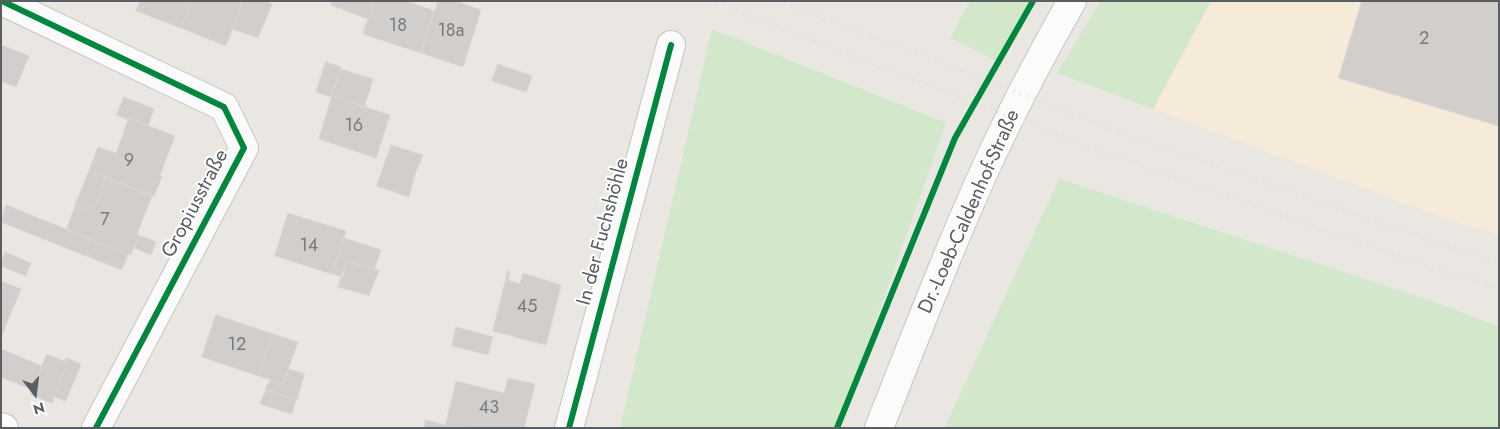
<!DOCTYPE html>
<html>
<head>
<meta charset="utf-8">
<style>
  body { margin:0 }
  #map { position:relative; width:1500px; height:429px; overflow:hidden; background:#eae6e2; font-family:Jost,sans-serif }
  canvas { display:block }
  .frame { position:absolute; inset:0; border:2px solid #585e62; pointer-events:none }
  .north { position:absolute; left:10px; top:369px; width:50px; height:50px; -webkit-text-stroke:4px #fff; paint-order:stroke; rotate:165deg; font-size:14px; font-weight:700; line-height:20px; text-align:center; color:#585e62 }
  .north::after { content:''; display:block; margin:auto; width:18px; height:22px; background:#585e62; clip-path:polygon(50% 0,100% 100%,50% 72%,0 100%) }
</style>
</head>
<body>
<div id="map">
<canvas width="1500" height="429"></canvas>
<div class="frame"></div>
<div class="north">N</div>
</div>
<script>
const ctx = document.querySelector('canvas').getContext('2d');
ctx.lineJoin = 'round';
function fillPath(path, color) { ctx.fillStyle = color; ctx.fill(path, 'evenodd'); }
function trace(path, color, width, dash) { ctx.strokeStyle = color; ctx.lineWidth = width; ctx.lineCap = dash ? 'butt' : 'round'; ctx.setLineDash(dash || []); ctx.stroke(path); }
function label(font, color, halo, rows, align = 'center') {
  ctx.font = font + ' Jost,sans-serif'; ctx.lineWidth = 4; ctx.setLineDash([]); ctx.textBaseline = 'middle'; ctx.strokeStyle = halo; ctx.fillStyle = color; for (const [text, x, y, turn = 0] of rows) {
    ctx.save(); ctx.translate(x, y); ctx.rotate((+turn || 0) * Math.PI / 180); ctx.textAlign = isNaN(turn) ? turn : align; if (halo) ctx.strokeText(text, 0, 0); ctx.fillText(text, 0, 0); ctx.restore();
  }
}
fillPath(new Path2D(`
  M1211 1H1499V235L1454 222 1153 109Z`), '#f6ead9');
fillPath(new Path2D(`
  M970 1H1034L1000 63 950 38Z
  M1101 1H1211L1153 109 1057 73Z
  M712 29 946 123 838 428H620Z
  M1059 179 1435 302 1499 327V428L945 427Z`), '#d3e7cb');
const building = new Path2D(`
  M140 1H192L181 28 136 11Z
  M192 1H243L226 46 181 28Z
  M243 1H266L272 4 258 38 232 29Z
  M332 1H375L368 19 331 5Z
  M375 1H406L435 11 421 53 363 34Z
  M438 1H456L481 10 463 67 421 53Z
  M1362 1H1499V126L1339 78Z
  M1 45 29 56 16 87 1 81Z
  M326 62 341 67 331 97 316 92Z
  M498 64 532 76 526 92 492 81Z
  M341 69 373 79 365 105 367 106 366 108 332 96 331 97Z
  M332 96 390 115 376 158 319 139Z
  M124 97 154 109 148 126 129 118V120L117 115Z
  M129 118 175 136 160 175 162 176 154 196 89 171 98 147 116 153Z
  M391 145 423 155 413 179H415L413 181 409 197 377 186Z
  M89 171 106 178 92 212 75 206Z
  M106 178 152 196 137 234 139 235 131 255 66 230 75 206 92 212Z
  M6 205 98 242 91 258 1 222Z
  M288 213 346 231 332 274 275 256Z
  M139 235 156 242 151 255 134 248Z
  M344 238 381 250 374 270 347 261 343 277 332 274Z
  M98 242 128 254 122 270 91 258Z
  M5 252 31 263 26 276 1 266Z
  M347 261 379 271 369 295 370 296 338 287Z
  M508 271H510L508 280 520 284 523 273 561 285 546 345 493 331Z
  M1 281 21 289 1 337Z
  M216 315 273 334 259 376 202 357Z
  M456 327 493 337 488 355 452 346Z
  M273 334 298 342 283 384 259 376Z
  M1 349 42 366 33 390 1 377Z
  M47 354 68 363 52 403 31 395Z
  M66 358 81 364 66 401 54 397 68 363 65 362Z
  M289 369 305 374 304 375 297 400 265 389 270 380 283 384Z
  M508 378 535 384 524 428 445 427 456 381 504 393Z
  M266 390 296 400 292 414 260 404Z
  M426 420 445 425V427L448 428H424Z`);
fillPath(building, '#d1cecc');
trace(building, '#d9d6d2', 1);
const minor = new Path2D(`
  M2 1 224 107 244 148 96 428
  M1 427 4 428
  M569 428 671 45`);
const secondary = new Path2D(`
  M879 428C916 335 952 240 994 150 1018 99 1044 50 1072 1`);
trace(minor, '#c5c4c4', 30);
trace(secondary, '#c6c5c5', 30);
trace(minor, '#fcfbfb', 28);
trace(secondary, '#fcfbfb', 28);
trace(new Path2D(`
  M710 1 1096 150 1433 268 1499 288
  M778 1 944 63 1105 127 1449 247 1499 263`), '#e2e1e1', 4, [1, 6]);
trace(new Path2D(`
  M2 1 224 107 244 148 96 428
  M569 428 671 45
  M837 428 955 138 1033 1`), '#00873e', 6);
label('18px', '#787b7e', null, [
  ["18",398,27],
  ["18a",451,32],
  ["2",1424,40],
  ["16",354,127],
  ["9",129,162],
  ["7",105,221],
  ["14",309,247],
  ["45",527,308],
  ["12",237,346],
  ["43",489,409]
]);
label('20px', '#585e62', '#fff', [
  ["Gropiusstraße",196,204,-62],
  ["Dr.-Loeb-Caldenhof-Straße",970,212,-66],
  ["In der Fuchshöhle",604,232,-75]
]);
</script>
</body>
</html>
